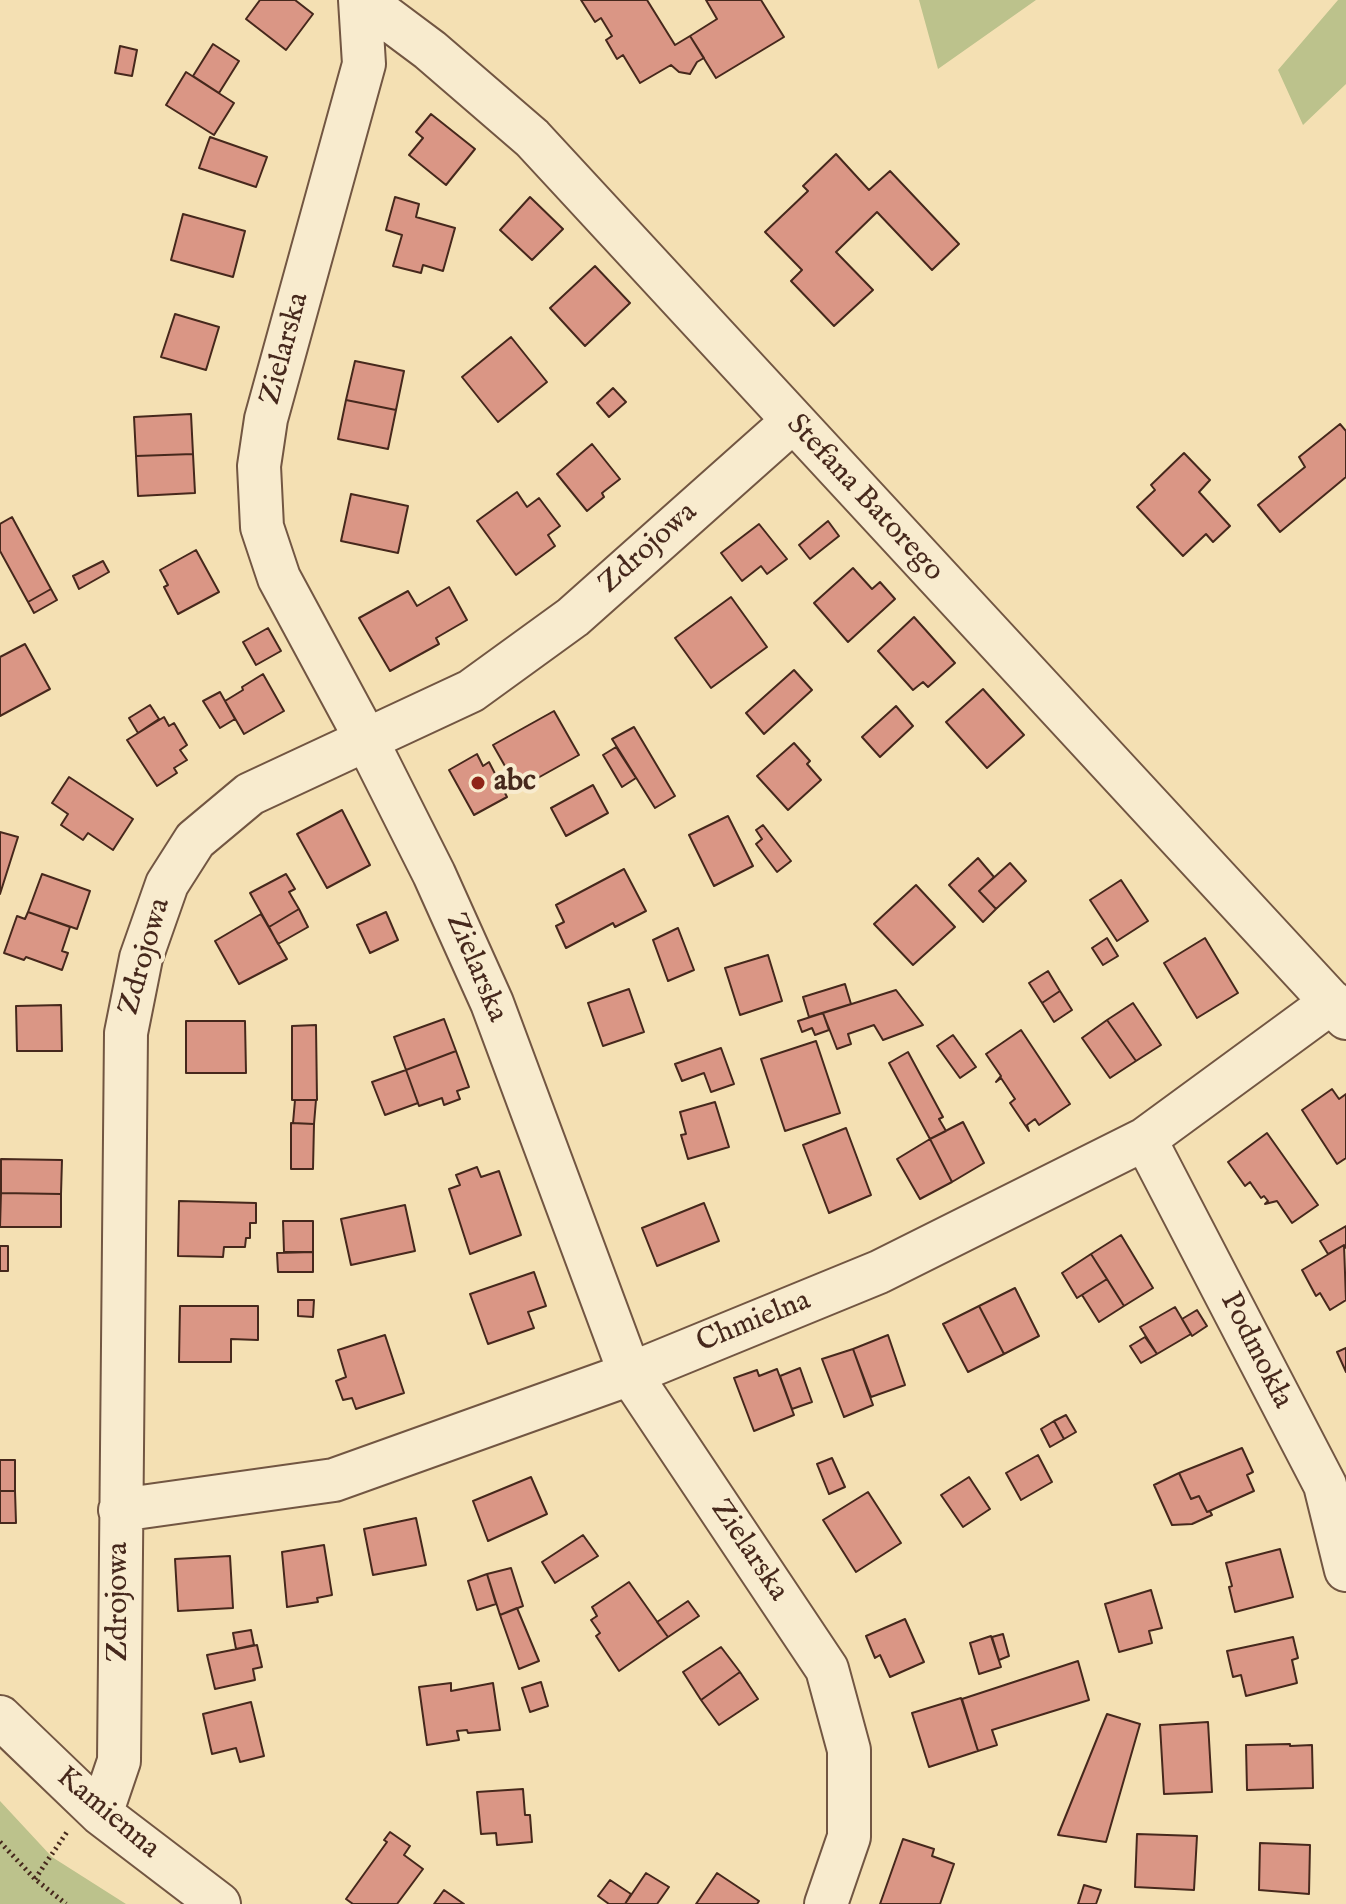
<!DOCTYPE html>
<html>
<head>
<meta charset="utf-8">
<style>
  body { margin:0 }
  canvas { display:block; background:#f4e0b3 }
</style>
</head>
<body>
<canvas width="1346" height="1904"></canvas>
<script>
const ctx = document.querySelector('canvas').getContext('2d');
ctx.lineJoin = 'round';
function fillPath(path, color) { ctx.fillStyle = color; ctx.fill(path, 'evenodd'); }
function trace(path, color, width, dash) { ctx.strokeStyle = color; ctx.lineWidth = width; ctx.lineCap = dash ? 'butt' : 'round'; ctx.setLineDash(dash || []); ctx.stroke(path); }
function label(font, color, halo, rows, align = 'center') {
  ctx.font = font + ' "IM FELL English",serif'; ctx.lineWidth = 8; ctx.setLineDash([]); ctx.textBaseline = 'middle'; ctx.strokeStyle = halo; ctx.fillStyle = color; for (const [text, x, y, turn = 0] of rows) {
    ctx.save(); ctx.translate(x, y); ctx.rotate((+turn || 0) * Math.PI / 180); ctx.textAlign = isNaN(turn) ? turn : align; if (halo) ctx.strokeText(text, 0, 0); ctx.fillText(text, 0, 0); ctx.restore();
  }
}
fillPath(new Path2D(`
  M919 0H1036L938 69Z
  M1338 0H1346V84L1303 125 1278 70Z
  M0 1801 52 1857 126 1904H0Z`), '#bcc28c');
const building = new Path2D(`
  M260 0H295L313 14 286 50 246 19Z
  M581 0H647L675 45 690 36 704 58 697 62 690 74 679 72 671 65 640 83 623 55 617 59 606 40 612 36 601 18 595 22Z
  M706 0H761L784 37 716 78 690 36 717 19Z
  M213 44 239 61 219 93 193 76Z
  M120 46 137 50 132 76 115 73Z
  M186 72 234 103 214 135 166 105Z
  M431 114 475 149 446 185 409 155 423 138 416 132Z
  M210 137 267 157 256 187 199 168Z
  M836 154 869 190 890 171 959 244 932 270 877 212 836 252 873 290 834 326 791 281 802 270 765 232 808 191 803 186Z
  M395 197 419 204 416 217 455 228 443 271 423 265 421 273 393 266 402 235 386 230Z
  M530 197 563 229 532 260 500 230Z
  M183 214 245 231 233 277 171 260Z
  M595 266 630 303 585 346 550 308Z
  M175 314 219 327 206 370 161 357Z
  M511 337 547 382 498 422 462 377Z
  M355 361 404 371 396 410 346 400Z
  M613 388 626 402 609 417 597 403Z
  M346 400 396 410 388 449 338 439Z
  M191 414 193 454 136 456 134 417Z
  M1340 424 1346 431V477L1280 532 1258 505 1305 467 1299 457Z
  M592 444 620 479 602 493 604 497 587 511 557 474Z
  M1184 453 1210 480 1199 492 1230 526 1213 542 1206 534 1183 556 1137 507 1155 490 1151 485Z
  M193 454 195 493 138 496 136 456Z
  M517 492 527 507 539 498 560 526 548 535 555 546 516 575 477 521Z
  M351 494 408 506 398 553 341 541Z
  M12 517 51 589 28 602 0 551V524Z
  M828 521 839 536 810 559 799 545Z
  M759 524 787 559 767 574 761 566 742 581 721 553Z
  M196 550 219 592 178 614 164 587 168 585 160 570Z
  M103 561 109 572 79 589 73 576Z
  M853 568 872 589 880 582 895 599 848 642 814 603Z
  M449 587 467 620 436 638 439 644 390 671 359 618 408 591 417 606Z
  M51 589 57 600 34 613 28 602Z
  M731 597 767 647 711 688 675 638Z
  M914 617 955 663 928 687 923 682 913 690 878 651Z
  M268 628 281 651 256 665 243 642Z
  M25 644 50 689 0 716V657Z
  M794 670 812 690 764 734 746 713Z
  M263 674 284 711 244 734 225 701 243 690 242 687Z
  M983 689 1024 735 987 768 946 722Z
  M220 692 235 719 220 728 203 701Z
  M150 705 159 719 138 733 129 718Z
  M896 706 913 726 880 757 862 737Z
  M554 711 579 755 518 789 493 745Z
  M164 717 169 726 174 723 187 745 180 750 187 760 174 768 177 773 157 786 127 740Z
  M634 727 675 796 655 808 612 739Z
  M794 743 810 761 807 764 821 780 788 810 757 776Z
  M616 747 636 778 622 787 603 755Z
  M477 754 483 766 489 762 507 797 474 815 449 770Z
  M69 777 133 819 113 850 88 833 83 840 61 825 68 814 52 803Z
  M593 785 608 813 566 836 551 808Z
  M342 810 370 865 327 888 297 834Z
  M728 816 753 866 714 886 689 835Z
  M763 825 791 861 777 872 756 844 762 839 756 830Z
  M0 832 18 837 0 894Z
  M978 858 994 877 979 891 996 909 983 922 949 885Z
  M1010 863 1026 881 996 909 979 891Z
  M624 869 646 911 615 927 613 923 566 948 556 926 564 922 556 905Z
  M42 874 90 891 77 929 28 912Z
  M286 874 295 889 289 892 299 909 269 927 250 893Z
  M1121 880 1148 921 1117 941 1090 900Z
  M916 885 955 927 913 965 874 924Z
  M299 909 308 927 278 944 269 927Z
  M28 912 70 927 62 951 68 953 62 970 26 957 24 960 4 953 17 916 25 919Z
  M386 912 398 940 370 953 357 925Z
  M261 914 287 959 239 984 215 941Z
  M678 928 694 970 668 981 653 940Z
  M1107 938 1118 956 1103 965 1092 948Z
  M1205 938 1238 993 1197 1018 1164 963Z
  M768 955 782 1001 740 1015 725 968Z
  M1048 971 1060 991 1042 1003 1029 983Z
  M845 984 851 1004 809 1017 803 997Z
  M629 989 644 1032 603 1046 588 1003Z
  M896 990 923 1025 883 1040 874 1025 848 1034 851 1044 837 1049 823 1013Z
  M1060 991 1072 1010 1054 1022 1042 1003Z
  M1133 1003 1161 1045 1136 1061 1107 1020Z
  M61 1005 62 1051H17L16 1006Z
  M823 1013 829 1030 815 1035 812 1028 802 1032 798 1021Z
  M444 1019 456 1051 406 1070 394 1037Z
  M1107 1020 1136 1061 1110 1078 1082 1038Z
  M186 1021H245L246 1073H186Z
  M316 1025 317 1100H292V1026Z
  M1021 1030 1070 1104 1039 1125 1035 1119 1027 1125 1029 1131 1010 1103 1015 1099 1001 1078 996 1082 1001 1076 986 1054Z
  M953 1035 976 1067 960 1078 937 1046Z
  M816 1041 840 1113 785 1131 761 1059Z
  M721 1048 734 1084 711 1092 704 1073 682 1081 675 1064Z
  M456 1051 469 1087 457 1091 460 1099 444 1105 442 1098 419 1106 406 1070Z
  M908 1052 943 1117 939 1119 946 1131 930 1139 889 1063Z
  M406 1070 418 1103 385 1115 372 1082Z
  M1332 1089 1339 1099 1346 1094V1158L1337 1164 1302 1110Z
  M295 1100H316L314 1124 293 1123Z
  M715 1102 729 1147 688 1159 681 1135 686 1134 680 1112Z
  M963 1122 984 1163 952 1182 930 1139Z
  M291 1123 314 1124 313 1169H291Z
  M846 1128 871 1195 829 1213 803 1145Z
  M1267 1133 1318 1205 1292 1223 1277 1201 1265 1204 1268 1201 1264 1196 1261 1198 1250 1182 1245 1186 1228 1162Z
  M930 1139 952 1182 920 1199 897 1159Z
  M1 1159 62 1160 61 1194 1 1193Z
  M477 1167 481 1177 499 1171 521 1235 470 1254 449 1189 460 1185 456 1175Z
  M1 1193 61 1194V1227H0Z
  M179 1201 256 1203V1223H250V1238H246L245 1247H224L223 1257 178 1256Z
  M704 1203 719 1241 657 1266 642 1228Z
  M405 1205 415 1251 351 1265 341 1219Z
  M283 1221H313V1252H284Z
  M1346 1226V1248L1344 1245 1328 1254 1320 1241Z
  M1121 1235 1153 1288 1124 1306 1091 1254Z
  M1344 1245 1346 1300 1330 1310 1320 1293 1316 1296 1302 1270Z
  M0 1246H8V1271H0Z
  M313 1252V1272H278L277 1253Z
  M1091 1254 1107 1279 1077 1298 1062 1273Z
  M534 1272 546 1306 528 1312 534 1328 488 1344 470 1294Z
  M1107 1279 1124 1306 1099 1322 1082 1295Z
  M1015 1288 1039 1336 1004 1354 979 1306Z
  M298 1300H314L313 1317 298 1316Z
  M180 1306H258V1340L231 1339V1362H179Z
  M979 1306 1004 1354 968 1372 943 1324Z
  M1175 1307 1191 1334 1157 1354 1140 1327Z
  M1197 1310 1207 1326 1192 1336 1182 1319Z
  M385 1335 404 1393 356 1409 352 1398 343 1400 336 1381 346 1377 338 1350Z
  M888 1335 905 1385 871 1397 853 1349Z
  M1145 1337 1157 1354 1141 1363 1130 1346Z
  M1346 1348V1372L1337 1352Z
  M853 1349 873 1405 844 1417 822 1359Z
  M800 1368 812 1402 792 1409 780 1376Z
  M777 1369 794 1415 754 1431 734 1378 757 1370 759 1376Z
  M1066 1415 1076 1432 1064 1439 1054 1421Z
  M1054 1421 1064 1439 1050 1447 1041 1429Z
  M1242 1448 1253 1472 1247 1475 1254 1491 1207 1512 1199 1496 1191 1499 1179 1473Z
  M1038 1455 1052 1482 1021 1500 1006 1473Z
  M832 1458 845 1487 829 1494 817 1464Z
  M0 1460H15V1491H0Z
  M1179 1473 1191 1499 1199 1496 1207 1512 1210 1511 1212 1515 1192 1524 1172 1525 1154 1485Z
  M531 1477 547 1514 488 1541 473 1501Z
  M969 1477 990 1509 963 1527 941 1495Z
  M0 1491H15L16 1523H0Z
  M868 1492 901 1543 856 1572 823 1520Z
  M416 1518 426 1565 373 1575 364 1529Z
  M583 1535 598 1556 555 1583 542 1562Z
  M324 1545 332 1595 317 1598 318 1602 287 1607 282 1552Z
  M1280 1549 1293 1597 1235 1612 1229 1587 1232 1586 1226 1563Z
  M230 1556 233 1608 178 1611 175 1559Z
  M511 1568 523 1606 500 1615 487 1574Z
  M487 1574 496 1604 477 1610 468 1581Z
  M629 1582 668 1637 619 1671 596 1636 600 1633 591 1620 597 1616 592 1607Z
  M1151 1590 1162 1628 1149 1631 1152 1643 1119 1652 1105 1604Z
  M688 1601 699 1616 668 1637 657 1622Z
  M517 1608 539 1661 519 1669 500 1615Z
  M905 1619 924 1662 890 1677 880 1655 875 1658 866 1636Z
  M251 1630 254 1645 236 1649 233 1633Z
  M1003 1634 1009 1656 999 1660 992 1637Z
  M991 1636 1001 1667 979 1674 970 1643Z
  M1293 1637 1298 1658 1292 1660 1297 1683 1246 1696 1241 1675 1233 1677 1227 1651Z
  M257 1645 262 1667 253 1669 255 1680 215 1689 207 1655Z
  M721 1647 740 1672 701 1700 683 1672Z
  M1078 1661 1089 1700 992 1730 997 1745 978 1751 962 1699Z
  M740 1672 758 1699 719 1725 701 1700Z
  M541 1682 548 1706 530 1712 522 1688Z
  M451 1683V1691L493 1683 500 1730 468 1733 467 1730 457 1731 459 1740 427 1745 419 1687Z
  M961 1698 978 1751 929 1767 912 1713Z
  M251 1702 264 1756 240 1762 236 1748 212 1754 203 1714Z
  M1107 1714 1140 1724 1106 1842 1058 1835Z
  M1208 1722 1212 1792 1164 1794 1160 1725Z
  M1290 1744V1746L1312 1745 1313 1788 1247 1790 1246 1745Z
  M523 1789 525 1815H530L532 1842 497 1845 496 1833 481 1834 477 1792Z
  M390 1832 410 1846 404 1855 423 1869 397 1904H353L346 1899 387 1842 384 1840Z
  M1137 1834 1197 1836 1194 1890 1135 1887Z
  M903 1839 934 1849 932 1856 954 1864 940 1904H880Z
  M1260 1843 1310 1845 1309 1894 1259 1890Z
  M646 1873 669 1887 657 1904H625Z
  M717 1873 759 1901 757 1904H696Z
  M610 1880 631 1894 625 1904H609L598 1896Z
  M1084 1885 1101 1890 1096 1904H1078Z
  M444 1890 464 1904H434Z`);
fillPath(building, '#da9685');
trace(building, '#46281c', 2);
const minor = new Path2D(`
  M360 0 364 64 266 419 259 466 262 527 279 578 367 741 434 874 492 1003 630 1374 827 1669 849 1750V1837L826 1904
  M363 0 430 50 532 138 1346 1018
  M1145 1139 1325 1485 1346 1570
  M120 1510 334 1480 630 1374 879 1272 1145 1139 1332 1002
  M0 1717 101 1814 219 1904
  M101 1814 119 1761 126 1033 141 958 167 884 195 840 250 794 471 691 573 617 792 422`);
trace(minor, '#725642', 46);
trace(new Path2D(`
  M0 1842 35 1879 66 1904
  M35 1879 67 1832`), '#46281c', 5, [2, 4]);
trace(minor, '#f8ebce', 42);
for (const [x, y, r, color] of [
  [478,783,8,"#8f2418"]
]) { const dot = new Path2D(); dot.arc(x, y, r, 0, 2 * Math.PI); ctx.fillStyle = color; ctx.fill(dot); trace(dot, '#f8ebce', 3); }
label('30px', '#46281c', '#f8ebce', [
  ["Zielarska",286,349,-75],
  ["Stefana Batorego",864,499,47],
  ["Zdrojowa",649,549,-42],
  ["Zdrojowa",146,957,-74],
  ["Zielarska",475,968,67],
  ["Chmielna",754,1323,-22],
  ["Podmokła",1255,1351,63],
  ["Zielarska",748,1551,56],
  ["Zdrojowa",120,1602,-90],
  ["Kamienna",107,1814,40]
]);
label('bold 30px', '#46281c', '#f8ebce', [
  ["abc",494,783]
], 'left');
</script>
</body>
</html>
